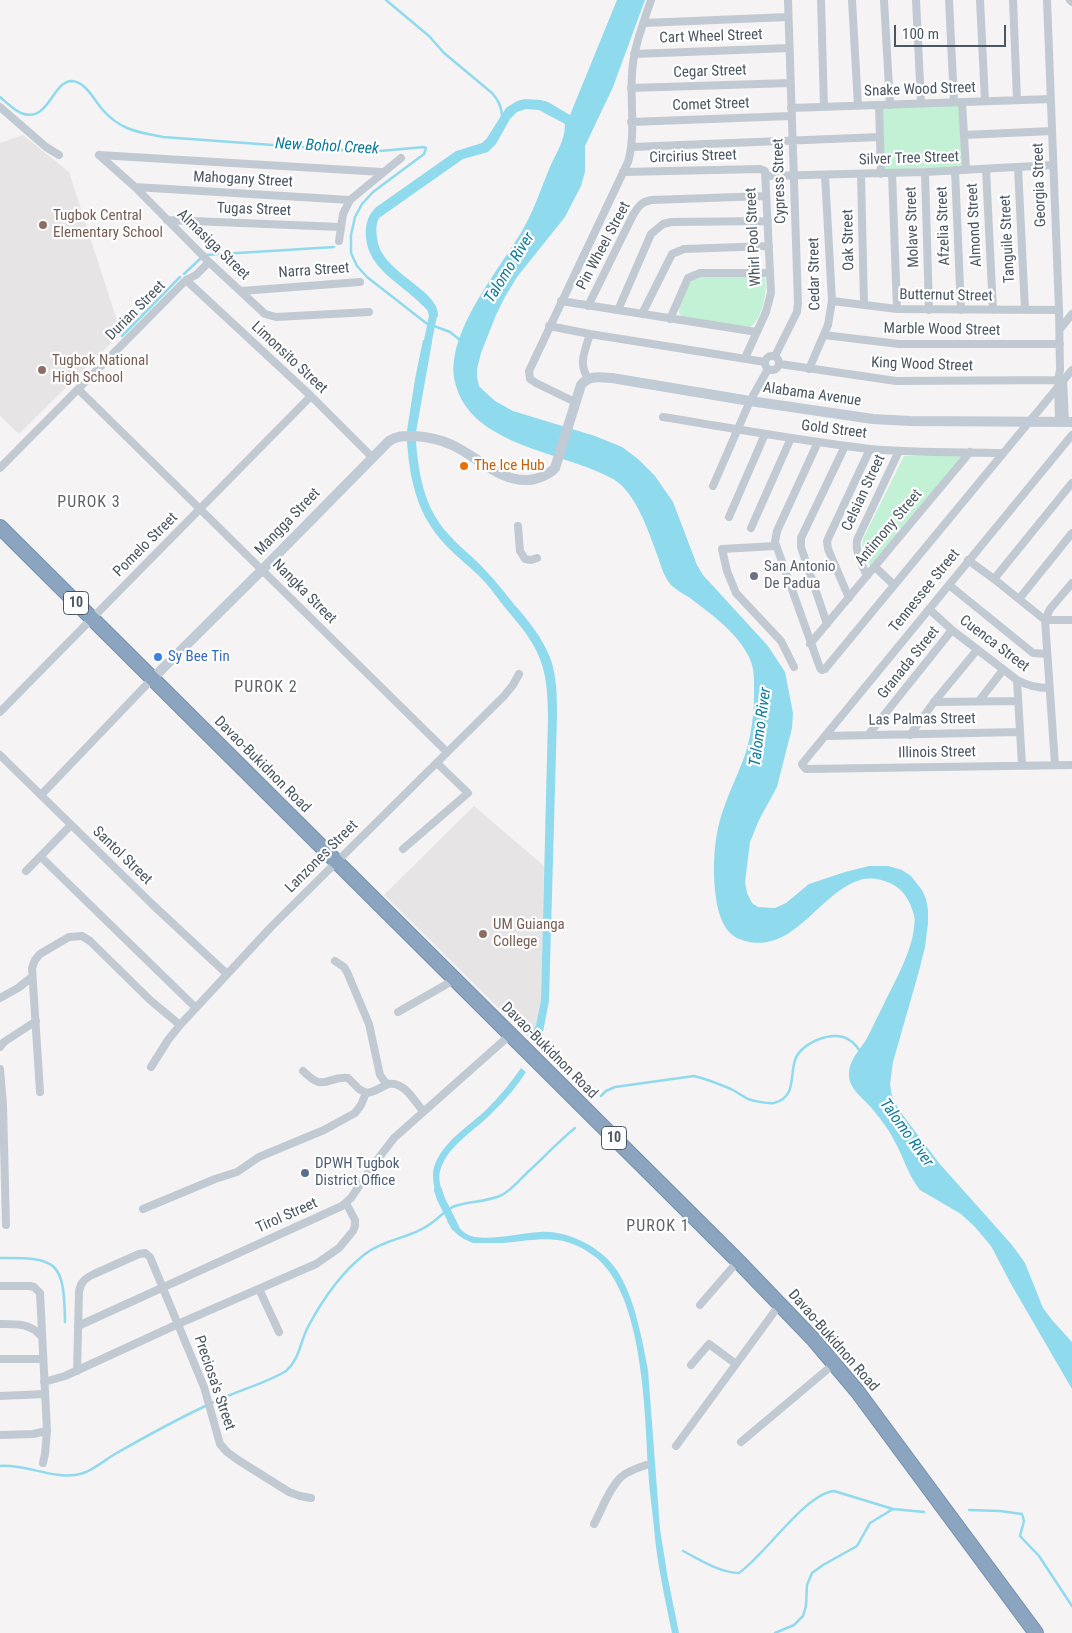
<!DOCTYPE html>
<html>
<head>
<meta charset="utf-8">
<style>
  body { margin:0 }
  #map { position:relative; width:1072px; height:1633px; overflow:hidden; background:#f5f3f3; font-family:"Roboto Condensed",sans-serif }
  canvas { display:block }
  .scale { position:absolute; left:894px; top:25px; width:112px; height:22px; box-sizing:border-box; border:2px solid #4a5661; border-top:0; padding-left:6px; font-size:15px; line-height:18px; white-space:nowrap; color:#4a5661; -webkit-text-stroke:4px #fff; paint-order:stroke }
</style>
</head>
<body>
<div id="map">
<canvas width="1072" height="1633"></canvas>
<div class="scale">100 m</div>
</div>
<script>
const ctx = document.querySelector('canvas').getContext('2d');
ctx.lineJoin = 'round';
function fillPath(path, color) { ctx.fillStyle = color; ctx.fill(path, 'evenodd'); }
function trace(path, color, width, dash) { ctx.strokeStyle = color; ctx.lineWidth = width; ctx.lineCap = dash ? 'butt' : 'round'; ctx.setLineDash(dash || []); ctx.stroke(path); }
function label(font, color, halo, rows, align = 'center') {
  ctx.font = font + ' "Roboto Condensed",sans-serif'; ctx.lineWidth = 4.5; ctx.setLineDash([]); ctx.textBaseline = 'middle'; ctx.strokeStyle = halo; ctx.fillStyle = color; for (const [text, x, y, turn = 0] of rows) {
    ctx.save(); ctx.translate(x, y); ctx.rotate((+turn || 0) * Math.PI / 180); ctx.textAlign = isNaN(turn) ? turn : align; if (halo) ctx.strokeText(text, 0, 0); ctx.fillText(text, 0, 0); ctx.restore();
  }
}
fillPath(new Path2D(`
  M23 135 69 172 121 333 19 434 0 416V143Z
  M474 806 544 866 541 1000 536 1025 529 1038 384 895Z`), '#e6e4e5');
fillPath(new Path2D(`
  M959 105 962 166 885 170 882 108Z
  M701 276H761L765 278C768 291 762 320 750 327L682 317 679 313V306L689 282Z
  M904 456H962L870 566 862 546 863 539Z`), '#c3f1d5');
fillPath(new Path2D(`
  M617 0H645L613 87 585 146V172L581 186 565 217 517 277 505 297 496 315 481 353 477 369V377L479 386 484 391 495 401 513 411 595 436 622 447 638 459 655 476 673 502 697 565 703 575 768 646 785 672 793 713 792 728 777 787 759 820 750 842 745 882 747 893 752 903 758 907 775 908 786 903 809 884 845 872 869 866H888L902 870 911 876 922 890 926 899 928 910V923L925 947 919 971 893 1062 890 1084 892 1096 899 1110 939 1163 1012 1245 1025 1263 1043 1308 1052 1320 1072 1342V1389L1011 1284 991 1246 975 1227 961 1214 920 1190C908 1175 904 1158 895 1142 890 1131 881 1120 874 1111 865 1099 848 1089 849 1074 849 1060 859 1051 866 1040 872 1029 877 1017 883 1006 894 983 912 952 914 927 915 921 915 918 913 912 909 899 903 889 890 883 881 879 870 877 860 880 818 893 793 957 742 940 726 935 720 919 717 904 712 878 713 845 720 820 726 798 737 777 745 755 751 736 754 715 754 695 754 682 755 669 749 657 736 631 712 615 690 598 684 594 676 590 671 585 664 577 661 566 658 557 649 533 636 492 613 479 564 451 470 447 455 382 444 335 499 270 522 231 534 211 541 188 550 167 556 153 565 141 565 124L539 110 526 109 517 112 510 119 496 144 488 152 463 159 379 218C376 224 376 230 377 237 379 273 441 289 438 317L429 315C428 309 424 307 420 303 400 283 369 269 366 238 365 226 367 217 375 208L456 151 482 143 487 138 506 108 517 101 525 99 541 100 548 102 570 115Z
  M423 340 432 342 416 432 407 431 415 379Z
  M407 441H416C418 469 423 498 438 521 451 541 471 554 486 571 496 581 504 592 513 603 528 620 543 638 551 660 557 678 557 698 557 717L549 1001 543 1032 536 1044 529 1038 536 1025 541 1000 548 717C548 666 540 648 507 610 497 598 489 585 478 575 461 559 442 545 430 525 414 500 409 470 407 441Z
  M521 1068 526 1072C516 1088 504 1101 491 1114 475 1130 449 1145 441 1168 437 1178 441 1188 444 1198L438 1201C435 1190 431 1178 434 1167 442 1142 469 1126 486 1110 499 1097 511 1083 521 1068Z
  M453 1218C458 1227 464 1235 475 1237 493 1240 521 1233 540 1232 568 1230 603 1248 618 1272 635 1299 642 1339 648 1370L660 1529 668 1579 679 1633H672C665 1598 657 1564 654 1528 652 1508 649 1488 648 1468 645 1412 643 1292 594 1256 562 1232 539 1240 503 1243 493 1243 483 1243 473 1243 460 1238 454 1233 447 1221Z`), '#90daee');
trace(new Path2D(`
  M386 0 429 36 444 53 492 93C498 100 501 105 502 115
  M0 97C6 102 14 110 21 113 49 124 52 81 72 81 86 82 94 100 102 109 120 130 137 132 163 137L369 152 424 147 426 148 424 154 373 192 362 204 355 217 351 235V253L357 266 367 277 426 323 450 332 460 340
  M206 255 334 247
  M184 274 200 259
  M122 336 180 277
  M601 1096 606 1091 615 1087 694 1076C707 1079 719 1084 731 1089 737 1092 742 1096 748 1099 754 1101 768 1104 774 1103 800 1096 787 1069 798 1054 807 1042 828 1033 843 1037 850 1039 856 1045 860 1051
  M0 1258C59 1257 64 1263 65 1322
  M0 1466C26 1464 49 1478 75 1475 90 1473 102 1462 115 1454 150 1434 186 1414 223 1398 243 1389 266 1383 286 1371 300 1359 300 1341 309 1325 323 1299 342 1272 365 1254 386 1238 413 1238 433 1222 441 1216 446 1209 455 1206 470 1201 487 1202 502 1195 513 1189 521 1178 530 1170 545 1156 559 1141 575 1128
  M969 1510 1000 1511 1022 1514 1024 1521 1020 1536 1039 1556 1072 1606
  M683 1551C701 1560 720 1573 739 1573 766 1554 805 1494 834 1491L893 1509 924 1512
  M775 1633 794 1625 803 1616 806 1606 807 1585 812 1573 823 1565 857 1546 870 1523 893 1509`), '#90daee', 2.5);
trace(new Path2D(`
  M426 350 433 316 432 308
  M438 1190 441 1199 455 1227`), '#90daee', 8);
const highway = new Path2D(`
  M0 527 738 1261 814 1340 857 1391 1036 1633`);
trace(highway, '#7690ad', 16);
trace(new Path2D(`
  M821 0 824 107
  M852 0 858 106
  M884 0 890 105
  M916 0 921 103
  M949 0 954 102
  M980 0 985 101
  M1013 0 1017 100
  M1047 0 1059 310 1060 370 1058 380 1059 422
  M1070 0 1072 2
  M644 23 788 17
  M634 54 789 48
  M631 88 790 83
  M962 102 966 170
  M879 105 881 174
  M0 107 46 147 59 155
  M791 108 1051 99
  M631 122 791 116
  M964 135 1052 131
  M632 147 880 137
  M99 155 135 187 209 262 265 314 276 317 369 312
  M99 155 382 172
  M1018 167 1025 310
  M986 169 993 310
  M955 170 961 310
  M623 172 760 169 765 171 771 293 766 312 745 358
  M925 172 929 310
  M892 173 897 309
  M861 175 864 305
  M766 176 925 172 1053 165
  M135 187 350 200
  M167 220 340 227
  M339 241 343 214 350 200 401 158
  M186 280 311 396 372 457
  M241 291 360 282
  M561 301 757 332
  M832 301 897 309 1059 310
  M588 306 633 215C638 207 641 202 651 200L766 196
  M618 310 651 234 663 224 671 222 768 221
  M642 314 672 254 684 249 769 246
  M670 319 688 278 700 273H770
  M549 326 590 334 765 362
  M1060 329 1072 314
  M824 335 899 344H1060
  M765 363a7 7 0 1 1 14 0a7 7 0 1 1-14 0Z
  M775 356 797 312 798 303 788 0
  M780 364 896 381 1062 380
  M809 369 828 325 832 301 825 175
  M588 378C578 364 585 350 590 334
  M1063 379 1065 422
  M78 389 447 752
  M575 402 536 383 530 379 529 371 628 162C636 135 630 102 632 74 633 49 643 24 651 0
  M663 417C732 428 801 441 870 449 914 453 959 452 1003 453
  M1072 435 802 764 803 766 806 769 1072 765
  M818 442 777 531 775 542 820 668 822 670 825 669 1072 370
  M0 468 186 280 196 275 209 262
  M713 486 750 401 768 369
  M729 517 765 434
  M518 526 520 551 525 559 531 560 537 558
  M751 528 791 438
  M775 546 722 549 727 571 736 593 781 641 794 667
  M968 560 994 579 1045 620H1072
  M875 567 894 585
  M867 576C862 564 855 553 857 540L899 451
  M994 579 1072 483
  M949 585 1033 653 1047 654
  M849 598 828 549 827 541 870 449
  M1019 599 1072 533
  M929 609 952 630 1017 680C1028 686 1037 688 1049 688
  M827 624 801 547V538L845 446
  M810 644 970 452
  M1017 680 1022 765
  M979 701 1003 670
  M934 702 1018 701
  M0 712 311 396
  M868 735 952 630
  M910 735 934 702 977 650
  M825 736 1020 732
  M0 755 153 905 227 974
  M1055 765 1045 620 1050 609 1072 583
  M41 795 152 679
  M403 849 468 793 437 763
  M41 857 196 1008
  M26 871 71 825
  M335 961 344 967 347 972 369 1024 380 1075 385 1082 389 1084
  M0 998 18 988 32 977
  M398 1012 454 980
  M0 1047 4 1042 36 1021
  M151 1067 168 1040 180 1025 271 927 504 696 513 685 519 674
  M0 1069 3 1105 6 1225
  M303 1071C325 1093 325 1076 348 1078L359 1089 366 1093C376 1092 382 1086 389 1084 404 1081 415 1102 423 1111
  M40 1092 32 968 35 960 40 954 69 937 82 936 90 941 150 1000 180 1025
  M143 1209 215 1179 237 1172 259 1157 324 1130 355 1113 361 1105 366 1093
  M0 1286H30L34 1287 40 1293 47 1431 45 1454 43 1463
  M259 1289 279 1332
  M700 1305 738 1261
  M0 1324C16 1324 30 1323 41 1336
  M78 1326 342 1206 351 1198 371 1168 394 1138 510 1035
  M0 1359H42
  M691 1365 709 1344 736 1364
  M77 1371 79 1292C80 1282 86 1278 94 1274L139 1254 145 1253 150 1257 204 1387 220 1444 227 1452 238 1460 289 1492 300 1496 311 1498
  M44 1382 65 1376 178 1324 316 1264 339 1248 353 1231 355 1226V1220L346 1203
  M0 1396 45 1394
  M0 1435 33 1434 47 1431
  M741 1442 835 1363
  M676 1446 780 1304
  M594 1524C602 1509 609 1489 621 1477 628 1471 637 1468 646 1465`), '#c1cad2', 8);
trace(new Path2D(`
  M152 679 262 570 389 441C398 435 406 436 415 436 428 437 440 439 452 445 479 457 503 486 535 479 542 477 550 474 555 468L581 385C589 375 599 377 612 378L750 401 873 419 910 421 1072 422`), '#c1cbd6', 10);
trace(highway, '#8ba5c1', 14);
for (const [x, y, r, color] of [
  [43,225,5,"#8d6e63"],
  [42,370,5,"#8d6e63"],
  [464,466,5,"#e8710a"],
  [754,576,5,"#6b7280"],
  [158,657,5,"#3f7fe0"],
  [483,934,5,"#8d6e63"],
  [305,1173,5,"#5c6f8a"]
]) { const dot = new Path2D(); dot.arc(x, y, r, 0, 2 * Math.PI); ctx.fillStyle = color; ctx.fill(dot); trace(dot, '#fff', 2); }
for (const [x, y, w] of [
  [76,603,25],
  [614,1138,25]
]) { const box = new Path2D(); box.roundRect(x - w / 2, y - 11.5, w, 23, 4); ctx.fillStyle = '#fff'; ctx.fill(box); trace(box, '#4a5661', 1); }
label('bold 14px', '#4a5661', null, [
  ["10",76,603],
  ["10",614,1138]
]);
label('15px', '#4a5661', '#fff', [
  ["Cart Wheel Street",711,37,-2],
  ["Cegar Street",710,72,-2],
  ["Snake Wood Street",920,90,-2],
  ["Comet Street",711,105,-2],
  ["Circirius Street",693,157,-2],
  ["Silver Tree Street",909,159,-2],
  ["Mahogany Street",243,180,3],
  ["Cypress Street",780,181,-92],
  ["Georgia Street",1040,185,-92],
  ["Tugas Street",254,210,2],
  ["Almond Street",975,225,-93],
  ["Afzelia Street",944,226,-92],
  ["Molave Street",913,227,-92],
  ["Whirl Pool Street",754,237,-93],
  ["Tanguile Street",1008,239,-93],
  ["Oak Street",849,240,-91],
  ["Almasiga Street",213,245,44],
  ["Pin Wheel Street",604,246,-62],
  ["Narra Street",314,271,-4],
  ["Cedar Street",815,274,-91],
  ["Butternut Street",946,296,1],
  ["Durian Street",136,311,-45],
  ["Marble Wood Street",942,330,1],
  ["Limonsito Street",289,358,43],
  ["King Wood Street",922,365,2],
  ["Alabama Avenue",812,395,8],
  ["Gold Street",834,430,7],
  ["Celsian Street",864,493,-65],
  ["Mangga Street",288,522,-46],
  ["Antimony Street",889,528,-50],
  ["Pomelo Street",146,545,-45],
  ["Tennessee Street",925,591,-51],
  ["Nangka Street",304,592,45],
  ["Cuenca Street",994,644,37],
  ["Granada Street",909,663,-51],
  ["Las Palmas Street",922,720,-1],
  ["Illinois Street",937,753,-1],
  ["Davao-Bukidnon Road",262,765,45],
  ["Santol Street",122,856,44],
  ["Lanzones Street",322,857,-45],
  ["Davao-Bukidnon Road",549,1051,45],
  ["Tirol Street",287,1216,-24],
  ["Davao-Bukidnon Road",833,1341,49],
  ["Preciosa's Street",214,1383,71]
]);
label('15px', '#785e54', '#fff', [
  ["Tugbok Central",53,216],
  ["Elementary School",53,233],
  ["Tugbok National",52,361],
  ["High School",52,378],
  ["UM Guianga",493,925],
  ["College",493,942]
], 'left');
label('15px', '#c56008', '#fff', [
  ["The Ice Hub",474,466]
], 'left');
label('15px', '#5b616d', '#fff', [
  ["San Antonio",764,567],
  ["De Padua",764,584]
], 'left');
label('15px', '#366cbe', '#fff', [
  ["Sy Bee Tin",168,657]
], 'left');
label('15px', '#4e5e75', '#fff', [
  ["DPWH Tugbok",315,1164],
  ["District Office",315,1181]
], 'left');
label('italic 16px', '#0c7c9b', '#fff', [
  ["New Bohol Creek",327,147,3],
  ["Talomo River",510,268,-58],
  ["Talomo River",761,727,-82],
  ["Talomo River",906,1133,54]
]);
ctx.letterSpacing = '1px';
label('16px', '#5f6368', '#fff', [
  ["PUROK 3",89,503],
  ["PUROK 2",266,688],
  ["PUROK 1",658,1227]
]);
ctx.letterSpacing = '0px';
</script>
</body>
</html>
